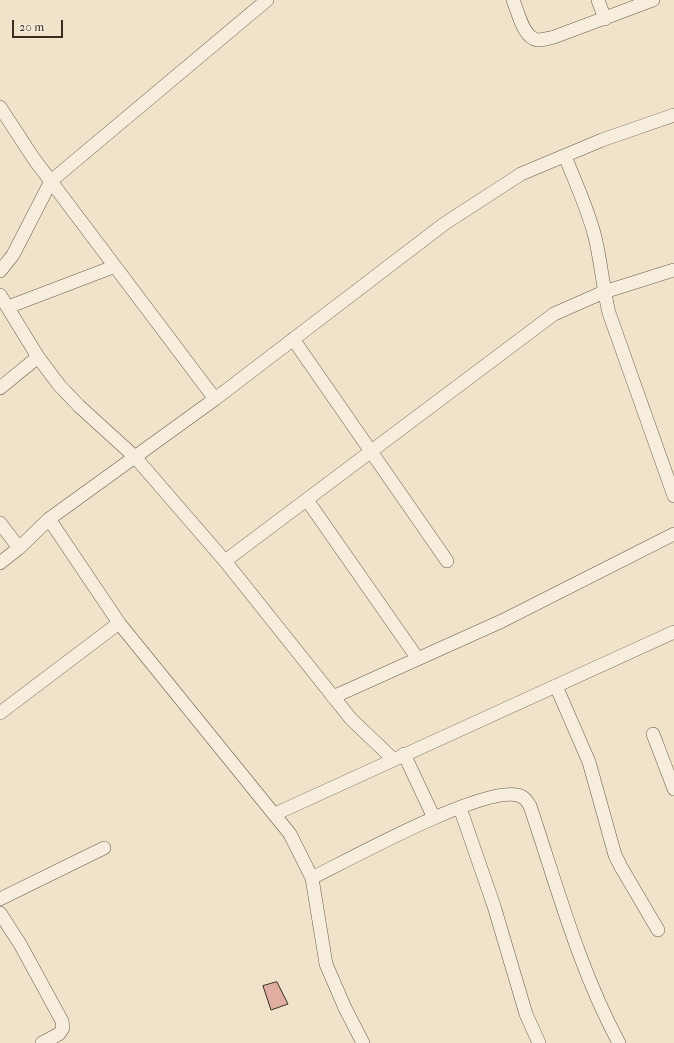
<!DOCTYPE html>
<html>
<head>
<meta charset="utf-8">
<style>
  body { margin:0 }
  #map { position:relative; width:674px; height:1043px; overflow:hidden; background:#f1e3ca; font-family:"IM FELL French Canon",serif }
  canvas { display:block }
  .scale { position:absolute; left:12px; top:20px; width:51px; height:18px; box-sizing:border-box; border:2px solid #392d21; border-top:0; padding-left:5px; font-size:12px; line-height:14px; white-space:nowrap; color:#392d21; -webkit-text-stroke:3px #f6eddd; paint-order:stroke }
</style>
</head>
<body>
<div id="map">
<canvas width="674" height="1043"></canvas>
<div class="scale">20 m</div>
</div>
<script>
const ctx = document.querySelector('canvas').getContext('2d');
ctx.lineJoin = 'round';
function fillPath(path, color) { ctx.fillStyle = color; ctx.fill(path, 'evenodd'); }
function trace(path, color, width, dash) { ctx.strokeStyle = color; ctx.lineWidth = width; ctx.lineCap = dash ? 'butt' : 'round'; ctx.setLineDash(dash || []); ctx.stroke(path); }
const building = new Path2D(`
  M277 982 288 1004 271 1010 263 986Z`);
fillPath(building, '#e0aea0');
trace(building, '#392d21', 1);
const street = new Path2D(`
  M513 0C518 11 523 39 538 40 543 40 549 38 554 37L653 0
  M598 0 605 19
  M0 107 34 159 215 399
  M565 156C575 182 588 209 595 237 601 262 603 288 609 313L674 496
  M0 271 13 255 51 181 267 0
  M0 295 38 357 59 385 79 406 135 457 225 561 351 719 393 759
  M8 307 113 267
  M293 339 447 561
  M0 388 38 357
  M307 500 418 659
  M49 519 119 623 290 834 312 878 326 964 345 1008 363 1043
  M0 523 19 548
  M225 561 554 314 604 292 674 270
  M0 563 19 548 49 519 215 399 444 224 521 174 602 140 674 115
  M556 686 589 762 615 855 621 867 658 930
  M333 697 502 621 674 534
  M0 713 119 623
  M653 734 674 789
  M404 754 434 818
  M460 808 494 906 526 1014 539 1043
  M275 814 674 632
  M312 878C350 859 481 787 517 795 524 796 527 801 530 806 557 886 579 969 619 1043
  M0 899 104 848
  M0 913 20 944 62 1021 63 1028 59 1034 42 1043`);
trace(street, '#675a4b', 14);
trace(street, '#f6eddd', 13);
</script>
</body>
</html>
